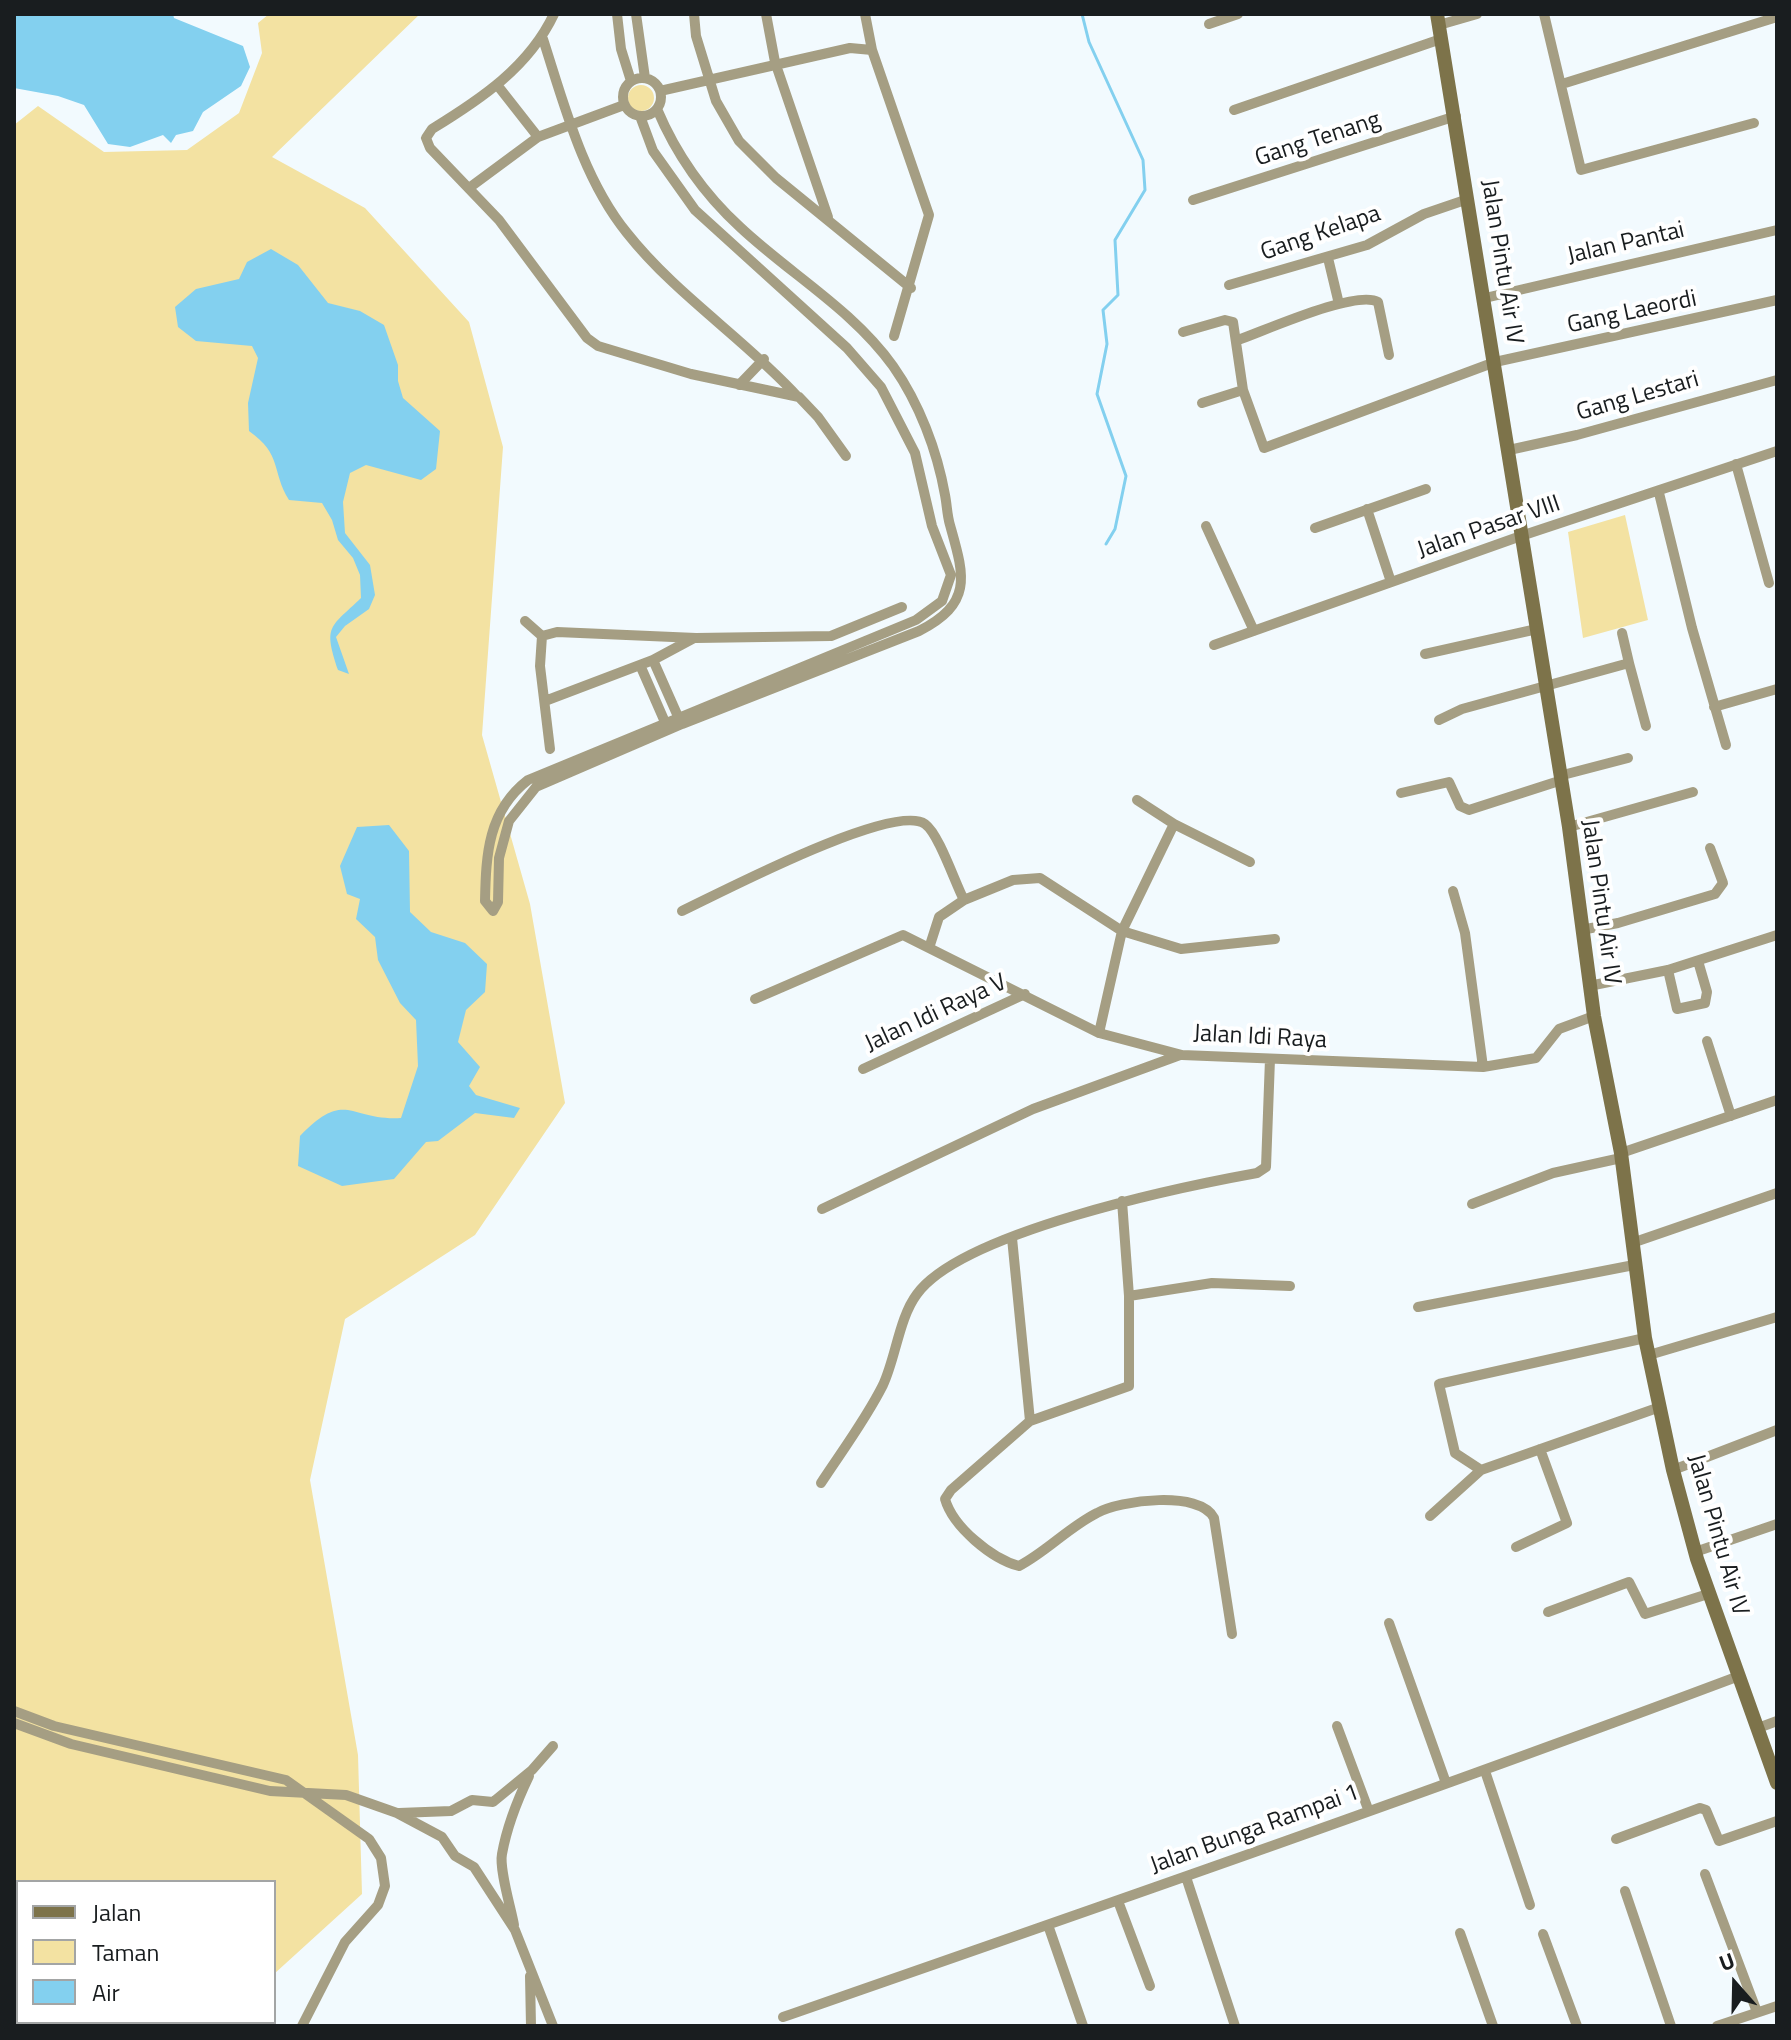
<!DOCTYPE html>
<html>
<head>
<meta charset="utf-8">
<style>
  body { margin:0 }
  #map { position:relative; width:1791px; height:2040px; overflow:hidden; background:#f2fafe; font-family:"Titillium Web",sans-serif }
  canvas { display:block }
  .frame { position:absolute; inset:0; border:16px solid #191d1f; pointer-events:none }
  .legend { position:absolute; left:16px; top:1880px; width:260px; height:144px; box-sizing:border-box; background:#fff; border:2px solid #a3a5a5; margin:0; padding:10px 14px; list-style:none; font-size:24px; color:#191d1f }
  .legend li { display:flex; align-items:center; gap:16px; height:40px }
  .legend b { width:40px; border:2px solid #a3a5a5 }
  .north { position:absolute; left:1695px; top:1944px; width:80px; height:80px; -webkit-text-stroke:6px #fff; paint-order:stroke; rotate:340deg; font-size:22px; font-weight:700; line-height:32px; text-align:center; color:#191d1f }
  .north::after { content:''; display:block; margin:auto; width:28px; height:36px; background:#191d1f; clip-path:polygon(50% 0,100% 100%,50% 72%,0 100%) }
</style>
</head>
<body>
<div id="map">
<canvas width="1791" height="2040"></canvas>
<div class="frame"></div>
<ul class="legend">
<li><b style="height:10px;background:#7d734a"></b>Jalan</li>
<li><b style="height:22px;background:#f3e2a2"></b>Taman</li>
<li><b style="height:22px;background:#83d0ef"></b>Air</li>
</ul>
<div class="north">U</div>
</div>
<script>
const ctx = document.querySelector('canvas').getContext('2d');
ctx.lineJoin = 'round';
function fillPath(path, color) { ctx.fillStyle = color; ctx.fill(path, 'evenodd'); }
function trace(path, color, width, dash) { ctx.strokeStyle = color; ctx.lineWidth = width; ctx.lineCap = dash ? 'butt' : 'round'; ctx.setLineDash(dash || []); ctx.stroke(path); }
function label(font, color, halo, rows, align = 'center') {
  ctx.font = font + ' "Titillium Web",sans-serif'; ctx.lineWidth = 8; ctx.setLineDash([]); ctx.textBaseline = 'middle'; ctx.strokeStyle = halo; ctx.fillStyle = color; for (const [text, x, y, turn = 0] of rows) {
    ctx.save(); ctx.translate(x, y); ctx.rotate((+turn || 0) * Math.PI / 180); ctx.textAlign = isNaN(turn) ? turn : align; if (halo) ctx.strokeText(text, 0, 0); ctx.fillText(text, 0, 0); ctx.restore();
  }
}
fillPath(new Path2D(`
  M269 14H420L272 157 365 208 469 322 503 447 482 735 530 904 565 1103 475 1235 345 1319 310 1480 358 1755 362 1894 274 1974V1882H18V2022H111C83 2029 42 2031 14 2022V125L38 106 104 152 187 150 239 113 262 53 258 23Z
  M628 98a13 13 0 1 1 26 0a13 13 0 1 1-26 0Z
  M1625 515 1648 620 1583 638 1568 532Z`), '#f3e2a2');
fillPath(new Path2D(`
  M14 14H173L174 18 243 46 250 67 241 86 203 112 193 131 176 135 171 143 163 135 130 147 108 144 84 105 58 96 14 88Z
  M271 249 298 265 328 303 360 311 384 325 398 365V381L403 398 440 431 436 469 421 480 366 465 350 473 343 502 345 533 370 565 375 595 369 609 345 626 336 637 349 674 338 670C323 625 330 628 361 598L360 575 353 558 338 540 332 520 322 503 289 500C271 471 283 455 249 431L248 403 258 358 252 346 196 341 178 327 175 307 196 289 239 279 247 262Z
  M389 825 409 851 410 912 431 932 465 943 487 964 485 992 466 1010 458 1042 480 1067 469 1086 476 1095 520 1108 514 1118 475 1113 438 1141 426 1142 394 1179 342 1186 298 1166 300 1136C346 1088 349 1121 401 1118L418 1066 416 1020 400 1003 378 960 375 937 356 919 360 899 347 894 340 866 357 827Z`), '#83d0ef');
trace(new Path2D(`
  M1082 14 1089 42 1143 160 1145 190 1115 240 1118 295 1103 310 1107 344 1097 394 1126 476 1115 529 1106 544`), '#83d0ef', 3);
trace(new Path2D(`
  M554 14C529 67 481 99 432 129L426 138 430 148 499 220 587 338 598 346 691 374 799 397 818 417 846 456
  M617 14 621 49 631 81
  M636 14 645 78
  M694 14 696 36 716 101 739 141 776 178 911 288
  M766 14 775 62 828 217
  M865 14 872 50 929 215 894 336
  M1544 14 1581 170 1754 123
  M1209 24 1238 14
  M1439 25 1477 14
  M543 39C564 104 583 179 627 233 676 295 745 339 798 397
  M623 97a19 19 0 1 1 38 0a19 19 0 1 1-38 0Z
  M1562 84 1777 17
  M498 86 538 137
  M660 91 850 48 872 50
  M1234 110 1441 39
  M640 116 653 151 695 210 847 348 881 387 915 453 932 526 951 575 942 601 916 620 528 780C488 811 486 854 485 901L493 911 498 902 499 858 509 821 536 787 682 724 919 631C974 603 964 575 950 525 947 515 947 505 945 495 937 450 919 403 893 366 852 309 790 274 740 227 704 194 676 154 657 109
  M469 188 538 137 624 105
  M1193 200 1456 116
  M1328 258 1339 304
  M1229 285 1367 245 1424 214 1468 199
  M1485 298 1777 230
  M1183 332 1225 320 1233 322 1243 390 1264 448 1495 362 1777 300
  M1238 340C1264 331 1357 289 1378 302L1389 355
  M739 385 764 359
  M1202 403 1243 390
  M1509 450 1577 435 1777 380
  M1736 464 1769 583
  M1659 493 1692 628 1726 745
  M1367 509 1391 582
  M1206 526 1254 631
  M1315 528 1426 489
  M525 621 542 636
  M1622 633 1629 663
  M1214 645 1521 536 1777 451
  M1425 654 1537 629
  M653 660 680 721
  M640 665 668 729
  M545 701 653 660 694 638
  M1714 707 1777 689
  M1439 720 1462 709 1629 663 1646 726
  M550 749 540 666 542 636 557 632 696 638 831 636 902 607
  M1559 776 1628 758
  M1401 793 1449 782 1460 806 1469 810 1559 781
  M1137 800 1174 824 1250 862
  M1569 827 1693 792
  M1453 891 1465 933 1483 1067
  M964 900 1013 880 1040 878 1122 931 1181 949 1275 939
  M682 911C720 893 893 802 925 824 939 834 955 883 964 900L939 917 930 945
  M1581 930 1618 923 1715 894 1723 883 1710 848
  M1668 970 1677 1009 1705 1003 1707 992 1698 961
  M1589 986 1668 970 1777 935
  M755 999 903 935 1099 1033 1182 1055 1483 1067 1536 1058 1559 1029 1594 1016
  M1099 1033 1122 931 1174 824
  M1707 1041 1731 1116
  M863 1069 1025 994
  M1621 1153 1777 1100
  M1122 1201 1129 1296V1386L1030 1421 951 1490 945 1499C953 1527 992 1559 1019 1566 1046 1552 1069 1527 1097 1513 1120 1500 1200 1490 1214 1518L1232 1634
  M1472 1204 1553 1173 1621 1158
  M822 1209 1033 1109 1180 1055
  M1012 1238 1030 1421
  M1632 1243 1777 1193
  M1129 1296 1212 1283 1290 1286
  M1418 1307 1634 1265
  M1649 1355 1777 1317
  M1481 1470 1455 1453 1439 1384 1645 1338
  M1673 1470 1777 1430
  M821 1483C842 1451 866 1419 883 1385 896 1357 899 1318 917 1294 962 1232 1180 1187 1257 1173L1266 1167 1270 1059
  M1430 1516 1481 1470 1660 1407
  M1516 1547 1567 1523 1540 1449
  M1695 1552 1777 1524
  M1548 1612 1629 1582 1645 1614 1708 1594
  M1389 1623 1446 1783
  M14 1711 54 1726 286 1780 369 1839 381 1858 385 1886 378 1905 345 1942 302 2026
  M14 1723 71 1744 270 1791 346 1795 397 1813 442 1837 455 1856 474 1867 515 1930 553 2026
  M1337 1726 1368 1809
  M1758 1728 1777 1721
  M1485 1771 1530 1905
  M399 1813 451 1811 472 1800 493 1802 532 1770 553 1746
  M1616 1839 1700 1808 1706 1810 1719 1841 1777 1821
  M1705 1874 1757 2012
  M1186 1877 1235 2026
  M1625 1891 1671 2026
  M1118 1901 1150 1986
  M514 1925C511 1908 499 1869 502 1854 507 1826 516 1803 529 1776
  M1048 1925 1083 2026
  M1460 1933 1493 2026
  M1543 1934 1577 2026
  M530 1976 531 2026
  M783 2017C1102 1906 1422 1795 1739 1676
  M1717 2026 1777 2006`), '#a59e83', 10);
trace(new Path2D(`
  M1437 14 1569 827 1594 1016 1621 1153 1645 1338 1673 1470 1697 1559 1777 1783`), '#7d734a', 14);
label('24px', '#191d1f', '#fff', [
  ["Gang Tenang",1318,140,-18],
  ["Gang Kelapa",1321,234,-19],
  ["Jalan Pantai",1626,244,-13],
  ["Jalan Pintu Air IV",1501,262,81],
  ["Gang Laeordi",1632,313,-12],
  ["Gang Lestari",1638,397,-16],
  ["Jalan Pasar VIII",1489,528,-19],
  ["Jalan Pintu Air IV",1600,902,82],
  ["Jalan Idi Raya V",936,1014,-25],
  ["Jalan Idi Raya",1260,1038,3],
  ["Jalan Pintu Air IV",1717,1535,74],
  ["Jalan Bunga Rampai 1",1255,1830,-20]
]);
</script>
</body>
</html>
